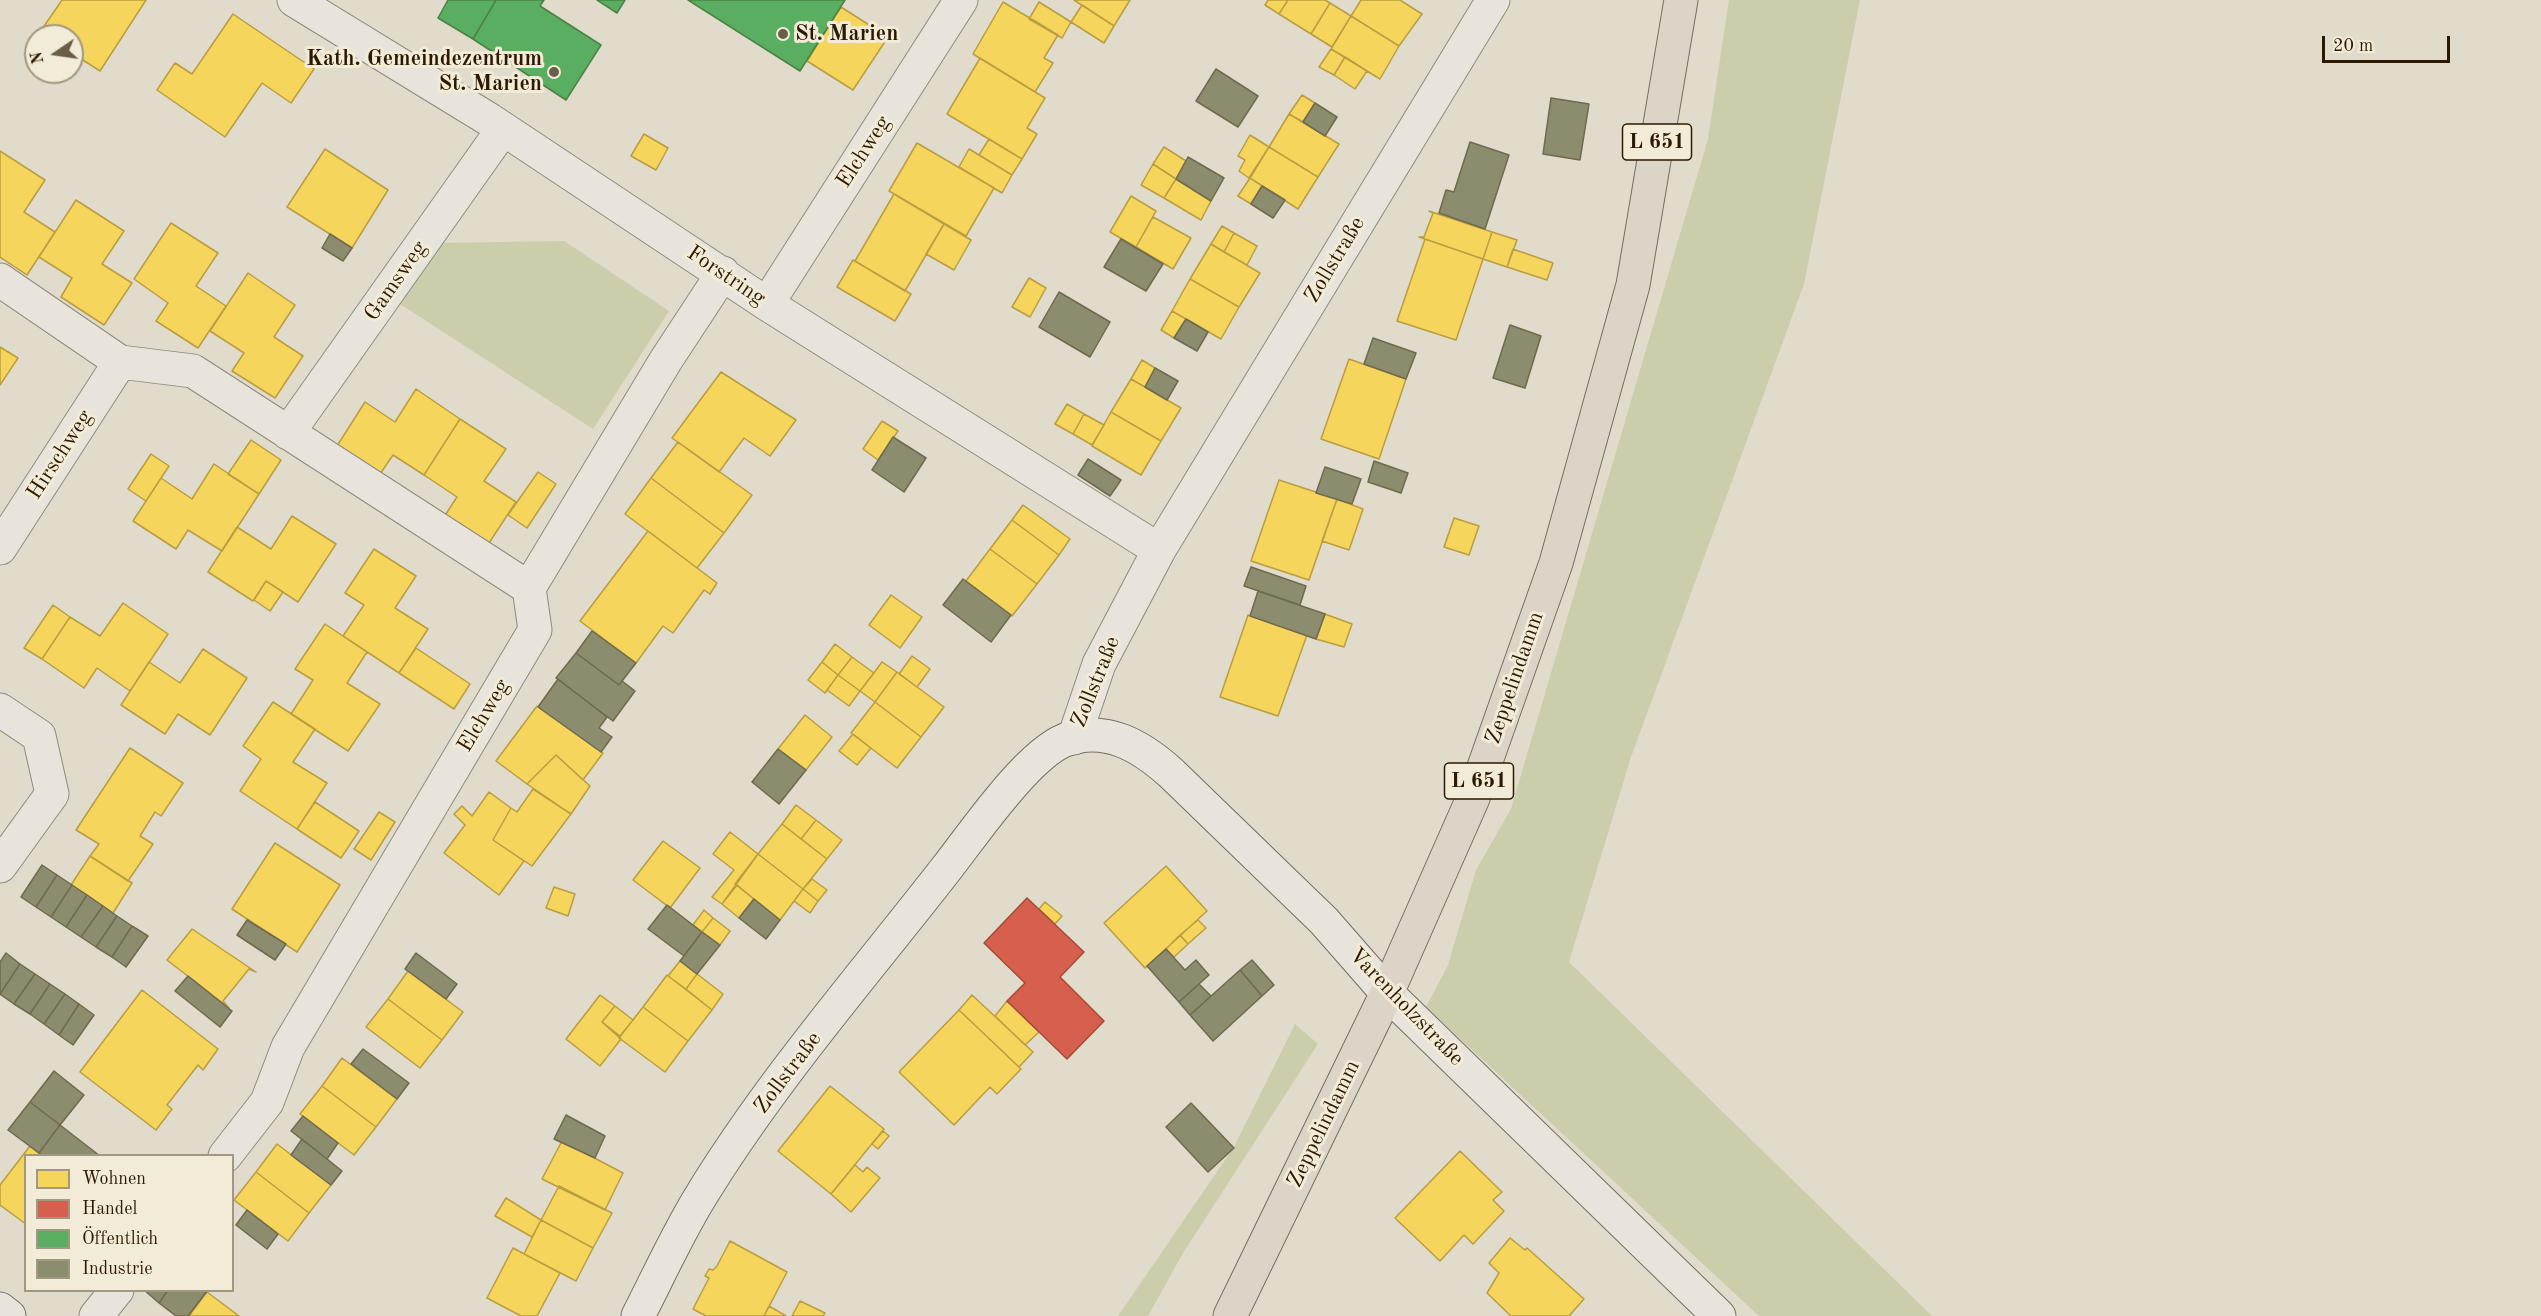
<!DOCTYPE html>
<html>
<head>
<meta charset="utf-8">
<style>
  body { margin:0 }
  #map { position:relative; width:2541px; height:1316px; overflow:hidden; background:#e0dbca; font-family:"Old Standard TT",serif }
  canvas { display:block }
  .legend { position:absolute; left:24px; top:1154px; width:210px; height:138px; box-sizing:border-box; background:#f1ebd7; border:2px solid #a29781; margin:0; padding:8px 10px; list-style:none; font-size:18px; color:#2c1900 }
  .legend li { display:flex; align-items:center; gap:12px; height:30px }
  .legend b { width:30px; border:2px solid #a29781 }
  .north { position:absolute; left:24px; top:24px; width:60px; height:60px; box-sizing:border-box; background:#f1ebd7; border:2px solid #a29781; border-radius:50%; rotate:257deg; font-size:16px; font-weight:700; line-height:24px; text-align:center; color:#2c1900 }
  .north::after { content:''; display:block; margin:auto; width:21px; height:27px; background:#6b5d47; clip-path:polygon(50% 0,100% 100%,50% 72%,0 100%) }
  .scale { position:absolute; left:2322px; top:36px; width:128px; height:27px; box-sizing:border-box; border:3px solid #2c1900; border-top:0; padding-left:8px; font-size:18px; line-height:21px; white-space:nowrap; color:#2c1900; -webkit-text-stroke:4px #f1ebd7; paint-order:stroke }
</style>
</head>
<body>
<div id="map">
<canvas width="2541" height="1316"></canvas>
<ul class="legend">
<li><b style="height:16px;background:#f6d55c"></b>Wohnen</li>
<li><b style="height:16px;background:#d6604d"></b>Handel</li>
<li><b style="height:16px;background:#5aae61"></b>Öffentlich</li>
<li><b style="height:16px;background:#8c8c6e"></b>Industrie</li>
</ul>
<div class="north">N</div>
<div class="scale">20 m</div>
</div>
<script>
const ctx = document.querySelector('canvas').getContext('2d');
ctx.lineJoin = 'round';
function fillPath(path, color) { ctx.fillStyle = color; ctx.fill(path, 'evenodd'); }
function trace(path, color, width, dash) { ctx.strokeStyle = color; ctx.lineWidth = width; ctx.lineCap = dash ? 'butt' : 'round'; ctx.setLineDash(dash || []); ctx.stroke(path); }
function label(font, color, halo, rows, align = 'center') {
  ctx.font = font + ' "Old Standard TT",serif'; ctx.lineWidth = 6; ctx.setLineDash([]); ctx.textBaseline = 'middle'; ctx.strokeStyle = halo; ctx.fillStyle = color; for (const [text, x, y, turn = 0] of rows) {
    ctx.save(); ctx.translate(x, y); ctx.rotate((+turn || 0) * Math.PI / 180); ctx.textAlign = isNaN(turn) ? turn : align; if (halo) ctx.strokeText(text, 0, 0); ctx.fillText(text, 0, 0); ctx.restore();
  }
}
fillPath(new Path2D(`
  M1729 0H1860L1804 284 1630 760 1569 962 1932 1316H1759L1426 1007 1448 965 1476 870 1511 809 1708 139Z
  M564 241 669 311 593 429 400 304 439 243Z
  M1295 1024 1318 1044 1183 1253 1148 1316H1118L1234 1147Z`), '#cccdaa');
const homes = new Path2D(`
  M62 0H146L100 71 72 53V36H46L40 32Z
  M1074 0H1130L1114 26Z
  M1268 0H1288L1279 14 1265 5Z
  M1288 0H1325L1330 3 1311 34 1279 14Z
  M1361 0H1400L1422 14 1399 46 1351 16Z
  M1003 2 1058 35 1044 58 1053 63 1035 92 973 54Z
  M1039 2 1071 22 1062 38 1029 19Z
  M1330 3 1351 16 1332 47 1311 34Z
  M1082 5 1114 26 1104 43 1071 22Z
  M841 7 888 37 853 90 807 61Z
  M233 14 314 69 291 103 262 83 225 137 157 90 175 63 192 74Z
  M1351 16 1399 46 1380 79 1331 49Z
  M1331 49 1345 57 1334 75 1319 67Z
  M1345 57 1367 71 1355 89 1334 75Z
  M980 58 1045 98 1027 128 1037 134 1022 159 947 114Z
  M1302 95 1315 103 1303 122 1289 114Z
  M1289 114 1339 144 1318 177 1269 147Z
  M644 134 668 148 656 170 631 156Z
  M1250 135 1269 147 1249 178 1239 171 1245 160 1238 156Z
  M989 139 1022 159 1012 175 979 155Z
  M917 143 994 188 966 236 889 191Z
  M1164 147 1186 161 1176 179 1153 164Z
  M1269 147 1318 177 1298 209 1250 178Z
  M325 149 388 190 352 248 287 207Z
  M969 149 1012 175 1002 193 959 167Z
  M0 151 45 180 24 212 55 232 27 275 0 257Z
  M1153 164 1176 179 1164 198 1141 185Z
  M1250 178 1262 186 1251 204 1238 196Z
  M1176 179 1211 201 1201 220 1164 198Z
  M894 194 944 224 905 291 855 261Z
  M1131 196 1156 211 1136 247 1110 232Z
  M76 200 124 231 102 264 132 283 104 325 61 297 72 278 39 257Z
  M1429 211 1492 232 1483 259 1419 237H1424L1433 213Z
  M1153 217 1191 238 1173 269 1136 247Z
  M171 223 218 253 196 286 226 306 198 348 156 321 168 303 134 279Z
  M944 224 971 240 954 270 926 254Z
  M1222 226 1234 233 1224 252 1211 244Z
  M1492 232 1517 240 1507 267 1483 259Z
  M1234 233 1257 246 1247 265 1224 252Z
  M1425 239 1483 259 1456 340 1397 321Z
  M1211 244 1260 273 1239 307 1190 279Z
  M1513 249 1553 263 1547 280 1507 267Z
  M853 260 911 294 895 321 837 287Z
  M248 273 295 305 274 337 303 356 275 398 232 371 244 353 210 331Z
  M1029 278 1046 288 1030 317 1012 307Z
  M1190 279 1239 307 1221 339 1172 311Z
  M1172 311 1186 319 1174 338 1161 330Z
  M0 347 18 358 0 385Z
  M1349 359 1406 379 1379 459 1321 439Z
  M1142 360 1155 368 1145 387 1131 379Z
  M721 372 796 420 770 456 744 438 719 472 672 438Z
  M1131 379 1181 408 1161 441 1111 412Z
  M416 389 460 419 424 475 393 455 380 474 337 446 365 402 395 422Z
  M1067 404 1084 414 1073 434 1055 424Z
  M1111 412 1161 441 1141 475 1092 446Z
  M1084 414 1104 425 1092 445 1073 434Z
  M460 419 506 449 484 481 516 502 487 546 444 517 457 497 424 475Z
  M882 421 898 431 878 460 863 449Z
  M251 440 281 460 259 494 228 474Z
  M678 442 752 495 724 533 651 478Z
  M151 454 169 466 146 501 128 489Z
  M214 464 259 494 222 551 188 530 176 549 133 521 161 478 192 499Z
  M538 472 556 484 527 528 508 515Z
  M651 478 724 533 697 568 625 514Z
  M1279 480 1337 499 1309 580 1251 561Z
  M1337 499 1363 509 1349 550 1322 541Z
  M1023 505 1070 539 1059 555 1012 520Z
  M292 516 336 544 298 602 266 581 253 601 208 572 237 527 271 549Z
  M1454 518 1479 526 1469 555 1444 547Z
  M1012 520 1059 555 1037 584 990 549Z
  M648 531 717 583 710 594 704 590 673 633 663 626 636 663 580 621Z
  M374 549 416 576 395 608 428 629 399 673 343 636 364 605 345 593Z
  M990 549 1037 584 1012 616 966 581Z
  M266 581 283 592 270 611 254 600Z
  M891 595 922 617 900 648 869 625Z
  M123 603 168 634 130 691 97 668 84 688 42 659 70 617 100 636Z
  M53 605 70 617 42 659 24 648Z
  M1325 614 1352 624 1344 647 1316 639Z
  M1248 615 1307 635 1278 716 1220 697Z
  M325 624 367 652 347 683 380 704 348 751 291 714 313 680 295 669Z
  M835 644 852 657 838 675 822 662Z
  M416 648 470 684 454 709 399 673Z
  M203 649 247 678 210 735 178 714 165 734 121 705 149 662 180 683Z
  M912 656 930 669 917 687 899 674Z
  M852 657 874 673 860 691 838 675Z
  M822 662 838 675 825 693 808 680Z
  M882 662 897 672 875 702 860 691Z
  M897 672 944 707 921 737 875 702Z
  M838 675 860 691 849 706 827 690Z
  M273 702 315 729 293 762 327 783 297 829 240 791 261 759 243 746Z
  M875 702 921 737 897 768 851 733Z
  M537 706 603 753 583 780 556 755 527 784 496 761Z
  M805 715 832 737 806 770 778 749Z
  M853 734 871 748 857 765 839 751Z
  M130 748 183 783 161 816 155 812 140 836 153 844 128 881 90 856 99 844 76 830Z
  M556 755 590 786 571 814 527 784Z
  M533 789 571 814 532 866 493 840 511 808 517 812Z
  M489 792 511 808 493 840 524 861 499 895 444 853 465 825 454 814 462 806 472 816Z
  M315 802 359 831 341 858 297 829Z
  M796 805 816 820 801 839 782 824Z
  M379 812 395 822 371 860 354 849Z
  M816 820 842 840 827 859 801 839Z
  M782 824 827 859 803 889 758 854Z
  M730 832 758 854 722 904 712 897 734 870 713 854Z
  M663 841 700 868 670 908 633 880Z
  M275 843 340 885 297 952 232 909Z
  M758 854 803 889 780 920 735 884Z
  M90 856 132 883 113 913 71 885Z
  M1166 866 1207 911 1145 968 1104 923Z
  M812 879 827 890 818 901 803 889Z
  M737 885 754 899 739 918 722 904Z
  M554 887 575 894 568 916 546 908Z
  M803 889 818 901 810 913 794 901Z
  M1045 902 1062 916 1055 924 1039 909Z
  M704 910 713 918 702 932 693 925Z
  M713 918 730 931 720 945 702 932Z
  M1198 920 1206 928 1188 944 1180 935Z
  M192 929 256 972 249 969 223 1001 229 1008 167 960Z
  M1180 935 1188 944 1174 957 1166 949Z
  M680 961 697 974 686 989 668 976Z
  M408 971 463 1012 442 1040 388 999Z
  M697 974 723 994 712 1010 686 989Z
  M667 975 712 1010 688 1041 643 1007Z
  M142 990 218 1049 203 1070 198 1065 167 1105 172 1109 156 1130 80 1072Z
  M600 995 615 1006 602 1022 621 1039 600 1066 566 1039Z
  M972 995 1033 1052 1019 1067 959 1010Z
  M388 999 442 1040 420 1068 366 1027Z
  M1007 1001 1039 1032 1025 1045 995 1016Z
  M615 1006 633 1020 620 1036 602 1022Z
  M643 1007 688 1041 665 1072 619 1038Z
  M959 1010 1021 1069 997 1094 990 1087 954 1125 899 1072Z
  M342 1058 397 1099 376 1127 322 1086Z
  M322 1086 376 1127 354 1155 300 1114Z
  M830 1086 884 1129 831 1194 778 1151Z
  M883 1131 889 1136 878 1149 872 1144Z
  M562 1141 623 1173 605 1210 542 1179Z
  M277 1144 331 1185 309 1213 256 1172Z
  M30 1146 42 1156H26V1224L0 1205V1185Z
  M1460 1151 1502 1192 1493 1200 1504 1211 1473 1244 1464 1235 1440 1261 1395 1218Z
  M855 1165 863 1172 867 1167 880 1178 851 1212 831 1194Z
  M256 1172 309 1213 288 1241 234 1200Z
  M559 1186 612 1213 593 1248 541 1220Z
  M506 1198 541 1220 532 1237 495 1216Z
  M541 1220 593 1248 576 1281 524 1254Z
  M1510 1238 1525 1250 1527 1248 1584 1299 1569 1316H1511L1487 1293 1499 1273 1489 1263Z
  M730 1241 787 1272 764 1316H706L693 1309 709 1278 705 1276 709 1269 713 1270 717 1266Z
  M513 1248 560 1273 537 1316H521L487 1298Z
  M207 1292 239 1316H189Z
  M800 1301 825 1313 823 1316H792Z
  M769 1306 786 1316H764Z`);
fillPath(homes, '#f6d55c');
trace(homes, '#b99d40', 1.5);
const shops = new Path2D(`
  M1027 898 1084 952 1060 977 1104 1021 1067 1059 1007 1001 1025 983 984 943Z`);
fillPath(shops, '#d6604d');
trace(shops, '#a34b36', 1.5);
const public = new Path2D(`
  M448 0H496L473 39 438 18Z
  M496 0H544L540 6 601 45 566 100 473 39Z
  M597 0H625L617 13Z
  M688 0H845L800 71Z`);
fillPath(public, '#5aae61');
trace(public, '#4c8144', 1.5);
const industry = new Path2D(`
  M1216 69 1258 96 1238 127 1196 101Z
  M1551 98 1589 104 1580 160 1543 154Z
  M1315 103 1337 117 1325 136 1303 122Z
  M1470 142 1509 155 1485 229 1439 213 1446 190 1454 192Z
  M1188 157 1224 178 1211 201 1176 179Z
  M1262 186 1285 200 1273 218 1251 204Z
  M330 234 352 248 343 261 322 248Z
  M1121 239 1163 264 1146 291 1104 267Z
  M1059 292 1110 322 1090 357 1039 327Z
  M1186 319 1208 332 1197 351 1174 338Z
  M1510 325 1541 336 1525 388 1493 378Z
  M1373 338 1416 353 1406 379 1364 364Z
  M1155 368 1178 381 1167 400 1145 387Z
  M893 437 926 458 904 492 872 470Z
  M1088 459 1121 480 1110 496 1078 475Z
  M1374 461 1408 473 1401 493 1368 482Z
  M1325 467 1361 479 1352 504 1316 493Z
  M1251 567 1306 586 1300 605 1244 586Z
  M963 579 1011 615 991 642 943 605Z
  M1258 591 1325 614 1316 639 1250 616Z
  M592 631 636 663 619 685 576 653Z
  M576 653 619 685 622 681 635 691 613 721 556 678Z
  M558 679 607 717 599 728 612 737 601 752 538 707Z
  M778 749 806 770 779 804 752 782Z
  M42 865 57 875 36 907 21 897Z
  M57 875 72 885 51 917 36 907Z
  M72 885 87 895 66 927 51 917Z
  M87 895 103 906 81 937 66 927Z
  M754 899 780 920 766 939 739 918Z
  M667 905 702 932 684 956 648 929Z
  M103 906 117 916 96 947 81 937Z
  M117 916 132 926 112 957 96 947Z
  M247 920 286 944 275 960 237 935Z
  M132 926 148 936 126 967 112 957Z
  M702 932 720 945 697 974 680 961Z
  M1166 949 1185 970 1196 960 1209 975 1179 1002 1147 966Z
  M6 953 20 964 0 994V962Z
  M416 953 457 984 446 999 405 969Z
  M1252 960 1274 985 1262 996 1240 970Z
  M20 964 35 974 14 1004 0 994Z
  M1240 970 1262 996 1213 1041 1190 1015Z
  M35 974 50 984 30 1014 14 1004Z
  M188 976 232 1011 220 1027 175 991Z
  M50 984 65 994 44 1024 30 1014Z
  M1199 984 1211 996 1190 1015 1179 1002Z
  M65 994 79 1004 59 1035 44 1024Z
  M79 1004 94 1015 73 1045 59 1035Z
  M363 1049 409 1083 397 1099 351 1064Z
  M54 1071 84 1095 60 1125 30 1102Z
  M30 1102 60 1125 39 1153 8 1130Z
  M1191 1103 1234 1148 1208 1172 1166 1127Z
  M566 1115 605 1136 595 1158 554 1139Z
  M303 1116 338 1143 327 1159 291 1131Z
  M60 1125 100 1156H42L39 1153Z
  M302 1139 342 1171 331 1185 291 1155Z
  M247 1210 278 1234 267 1249 236 1225Z
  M144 1290H168L159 1303Z
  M168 1290H207V1291L188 1316H176L159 1303Z`);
fillPath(industry, '#8c8c6e');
trace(industry, '#6f6a4d', 1.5);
const street = new Path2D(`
  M294 0 490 120 767 304 1159 550
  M0 280 120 362 193 371 529 588
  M767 304 961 0
  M288 433 503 129
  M0 548 120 362
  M0 710 39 736 52 794 0 866
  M1074 738 1099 664 1159 550 1493 0
  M225 1156 267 1102 288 1047 535 630 529 588 666 360 723 273
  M96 1316 117 1290`);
const secondary = new Path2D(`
  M0 1309 9 1316
  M638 1316C658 1277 676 1237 699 1199 770 1082 862 977 946 869 972 836 1027 755 1065 740 1106 725 1141 746 1171 773L1324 921 1387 993 1719 1316`);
const primary = new Path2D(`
  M1230 1316 1387 993 1473 798 1556 563 1633 285 1681 0`);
trace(street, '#8f8a7d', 35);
trace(secondary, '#756f63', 35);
trace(primary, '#756f63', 35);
trace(street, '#e8e4dc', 33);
trace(secondary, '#e8e4dc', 33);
trace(primary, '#dbd4c7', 33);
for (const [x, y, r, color] of [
  [783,34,6,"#6b5d47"],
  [554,72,6,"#6b5d47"]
]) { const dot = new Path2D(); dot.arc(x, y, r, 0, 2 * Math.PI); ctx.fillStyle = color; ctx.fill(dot); trace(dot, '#f1ebd7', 2); }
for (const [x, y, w] of [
  [1657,142,69],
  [1479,781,69]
]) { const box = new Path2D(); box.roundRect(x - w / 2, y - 18, w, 36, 4.5); ctx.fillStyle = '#f1ebd7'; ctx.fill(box); trace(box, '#2c1900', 1.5); }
label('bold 21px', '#2c1900', null, [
  ["L 651",1657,142],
  ["L 651",1479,781]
]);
label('bold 22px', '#2c1900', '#f1ebd7', [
  ["St. Marien",795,34],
  ["Kath. Gemeindezentrum",542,59,"right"],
  ["St. Marien",542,84,"right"]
], 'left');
label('22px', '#2c1900', '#f1ebd7', [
  ["Elchweg",864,152,-57],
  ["Zollstraße",1335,260,-59],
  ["Forstring",726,276,34],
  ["Gamsweg",396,281,-55],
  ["Hirschweg",60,455,-57],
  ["Zeppelindamm",1515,678,-71],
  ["Zollstraße",1096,682,-68],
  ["Elchweg",484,716,-59],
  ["Varenholzstraße",1406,1007,46],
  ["Zollstraße",788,1073,-53],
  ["Zeppelindamm",1324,1124,-64]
]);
</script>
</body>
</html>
